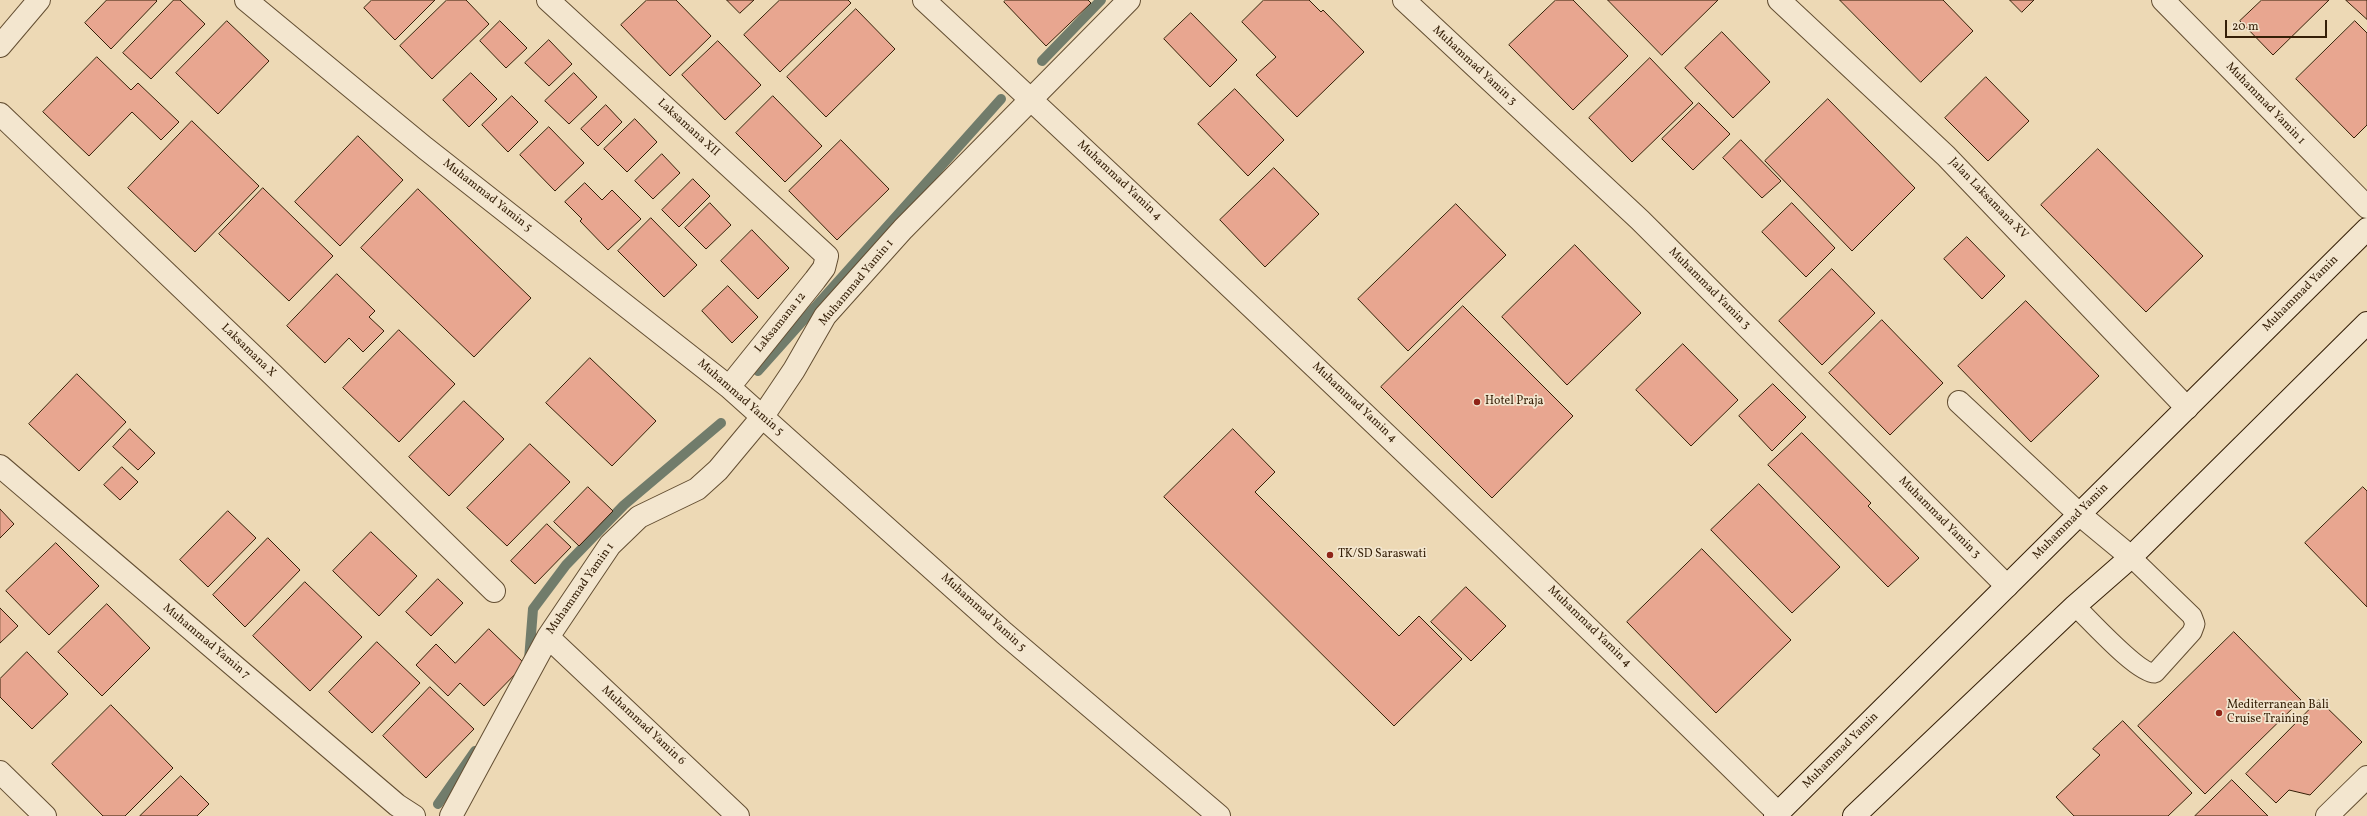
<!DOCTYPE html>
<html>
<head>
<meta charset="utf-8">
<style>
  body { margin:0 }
  #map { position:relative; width:2367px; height:816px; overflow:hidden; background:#edd9b5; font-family:Vollkorn,serif }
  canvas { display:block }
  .scale { position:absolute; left:2225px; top:20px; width:102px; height:18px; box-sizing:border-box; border:2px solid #351f07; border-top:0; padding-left:5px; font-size:12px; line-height:14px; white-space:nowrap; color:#351f07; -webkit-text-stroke:3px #f3e6cf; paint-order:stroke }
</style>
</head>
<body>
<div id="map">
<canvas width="2367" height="816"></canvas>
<div class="scale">20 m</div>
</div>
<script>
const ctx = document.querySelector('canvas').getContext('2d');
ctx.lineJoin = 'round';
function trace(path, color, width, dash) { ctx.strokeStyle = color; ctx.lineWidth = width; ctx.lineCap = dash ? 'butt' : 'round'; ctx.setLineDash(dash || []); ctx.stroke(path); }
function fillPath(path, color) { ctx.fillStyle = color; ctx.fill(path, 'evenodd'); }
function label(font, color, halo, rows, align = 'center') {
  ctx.font = font + ' Vollkorn,serif'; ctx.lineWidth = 3.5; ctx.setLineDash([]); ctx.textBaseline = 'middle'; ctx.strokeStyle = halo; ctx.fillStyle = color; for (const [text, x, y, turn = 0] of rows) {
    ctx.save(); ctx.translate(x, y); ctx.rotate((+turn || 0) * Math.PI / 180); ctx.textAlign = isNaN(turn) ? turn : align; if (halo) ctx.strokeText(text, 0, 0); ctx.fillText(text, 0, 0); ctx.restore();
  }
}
trace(new Path2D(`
  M1042 61 1101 0
  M758 371 1001 99
  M529 660 533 609 566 565 624 505 721 423
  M438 804 475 751`), '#717c6b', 10);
const building = new Path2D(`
  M107 0H156L157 1 111 49 85 23Z
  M174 0H180L205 24 151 79 123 53Z
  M372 0H435L395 40 364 8Z
  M447 0H466L489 24 432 79 400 46Z
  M647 0H676L711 36 670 76 621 25Z
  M727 0H754L740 13Z
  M780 0H848L851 3 780 72 744 35Z
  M1006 0H1088L1091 3 1046 46 1004 2Z
  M1264 0H1309L1321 12 1323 10 1364 52 1297 117 1256 75 1276 57 1242 22Z
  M1556 0H1573L1628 56 1573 110 1509 45Z
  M1608 0H1718L1662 55Z
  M1840 0H1943L1973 31 1921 82Z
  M2010 0H2034L2022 12Z
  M2262 0H2329L2273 55 2240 21Z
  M2346 0H2367V19Z
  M856 9 895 49 826 117 787 77Z
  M1191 13 1237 60 1210 87 1164 39Z
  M227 21 269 61 218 114 176 73Z
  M500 21 527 48 506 68 480 41Z
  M2355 21 2367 33V125L2354 138 2296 79Z
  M1722 32 1770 82 1733 118 1685 68Z
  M549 40 572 64 549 86 525 63Z
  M718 41 761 85 725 120 682 75Z
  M97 57 131 90 138 83 179 122 161 140 132 112 89 156 43 112Z
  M1650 58 1693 103 1632 162 1589 118Z
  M471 73 497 99 469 127 443 100Z
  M574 73 597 97 569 124 545 101Z
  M1986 77 2029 121 1988 161 1945 118Z
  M1235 89 1284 140 1248 176 1198 124Z
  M512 96 538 122 508 152 482 125Z
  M773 96 822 146 785 182 736 133Z
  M1828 99 1915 188 1852 251 1765 161Z
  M1699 103 1730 134 1693 170 1662 139Z
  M606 105 622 122 598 146 581 129Z
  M635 119 657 142 627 172 604 149Z
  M192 121 259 186 195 252 128 188Z
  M549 127 584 163 555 191 520 155Z
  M358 136 403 180 340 246 295 202Z
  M841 140 889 189 837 240 789 191Z
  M1741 140 1781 181 1762 198 1723 158Z
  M2098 149 2203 256 2146 312 2041 205Z
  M662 154 680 173 653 199 635 181Z
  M1274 168 1319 214 1265 267 1220 220Z
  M693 179 710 196 679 227 662 210Z
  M585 183 602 200 612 190 641 219 608 250 580 221 582 219 565 202Z
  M263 188 333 256 289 301 219 234Z
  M418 189 531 298 474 357 361 248Z
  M710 203 731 225 706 249 685 228Z
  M1792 203 1835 248 1806 277 1762 232Z
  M1456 204 1506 255 1408 351 1358 299Z
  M651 218 697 265 664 297 618 251Z
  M752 230 789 268 758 299 721 261Z
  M1967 237 2005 276 1982 299 1944 259Z
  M1575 245 1641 313 1567 385 1502 317Z
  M1832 269 1875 313 1822 365 1779 321Z
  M337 274 375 311 369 317 384 331 363 352 349 338 325 363 287 326Z
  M728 286 758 317 732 343 702 311Z
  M2026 301 2099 376 2031 442 1958 366Z
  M1463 306 1573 416 1492 498 1381 387Z
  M1882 320 1943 383 1890 435 1829 373Z
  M399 330 455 384 399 442 343 388Z
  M1683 344 1738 400 1691 446 1636 390Z
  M590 358 656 421 612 466 546 403Z
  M77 374 126 422 79 471 29 424Z
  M1773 384 1806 417 1772 451 1739 416Z
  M464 401 504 439 449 496 409 457Z
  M130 429 155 453 138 470 113 447Z
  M1233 429 1275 472 1255 492 1399 636 1419 616 1462 659 1394 726 1164 497Z
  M1802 433 1871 503 1868 506 1919 558 1888 587 1768 465Z
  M530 444 570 482 507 546 467 508Z
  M122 467 138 482 120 500 104 485Z
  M1759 484 1840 567 1792 613 1711 530Z
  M588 487 613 511 579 546 554 522Z
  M2363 487 2367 491V607L2305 543Z
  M0 509 14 524 0 538Z
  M228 511 256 538 208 587 180 560Z
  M547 524 571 547 535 584 511 561Z
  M371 532 417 576 379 616 333 571Z
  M268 538 300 570 245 627 213 595Z
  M56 543 99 586 49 635 6 591Z
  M1702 549 1791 640 1716 713 1627 622Z
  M438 579 463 603 431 636 406 612Z
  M305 582 362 637 310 691 253 636Z
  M1466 587 1506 626 1471 661 1431 622Z
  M107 604 150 648 102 696 58 652Z
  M0 608 18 626 0 643Z
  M489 629 525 664 484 706 460 683 448 696 416 665 436 644 455 663Z
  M2234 632 2301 700 2205 794 2138 726Z
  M377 642 420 683 372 733 329 692Z
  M27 652 68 694 32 729 0 697V679Z
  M430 687 474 729 426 778 383 736Z
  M2319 700 2362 742 2310 795 2289 790 2276 803 2246 774Z
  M111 705 173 768 125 816H103L52 764Z
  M2123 721 2192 793 2168 816H2074L2056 797 2100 755 2093 749Z
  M181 776 209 804 197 816H140Z
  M2232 780 2268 816H2195Z`);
fillPath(building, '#e8a690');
trace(building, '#351f07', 1);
const service = new Path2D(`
  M2075 606C2090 620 2138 674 2155 673L2192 632 2195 624 2192 616 2131 557`);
const minor = new Path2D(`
  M246 0 425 148 729 387 1004 633 1219 816
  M548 0 827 256 824 268 815 280 729 387
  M924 0C1212 268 1498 538 1778 813
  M1404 0 1640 220 2007 586
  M1779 0 1946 156 2187 408
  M2163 0 2367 207
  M0 46 39 0
  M0 114 273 375 494 591
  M1959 402 2079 514 2131 557
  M0 466 397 805 414 816
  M548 637 738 816
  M0 772 45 816
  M451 816 548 637 610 545 639 517 697 489 718 470 763 416 794 370 825 316 903 229 1129 0
  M2327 816 2367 777`);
const secondary = new Path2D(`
  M1775 816 2367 229
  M1854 816 2075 606 2131 557 2367 323`);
trace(service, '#634e32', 21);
trace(minor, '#634e32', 24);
trace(secondary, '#351f07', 24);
trace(service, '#f3e6cf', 19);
trace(minor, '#f3e6cf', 22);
trace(secondary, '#f3e6cf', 22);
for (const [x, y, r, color] of [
  [1477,402,4,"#8f2418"],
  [1330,555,4,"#8f2418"],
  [2219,713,4,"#8f2418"]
]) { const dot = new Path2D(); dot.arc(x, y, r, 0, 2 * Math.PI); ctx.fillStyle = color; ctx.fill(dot); trace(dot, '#f3e6cf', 1.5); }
label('12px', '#351f07', '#f3e6cf', [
  ["Muhammad Yamin 3",1474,66,43],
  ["Muhammad Yamin 1",2265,104,46],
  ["Laksamana XII",688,128,42],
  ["Muhammad Yamin 4",1119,181,43],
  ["Muhammad Yamin 5",487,196,38],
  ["Jalan Laksamana XV",1988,199,46],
  ["Muhammad Yamin 1",857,283,-50],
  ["Muhammad Yamin 3",1709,289,45],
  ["Muhammad Yamin",2301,294,-45],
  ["Laksamana 12",781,323,-51],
  ["Laksamana X",248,351,44],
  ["Muhammad Yamin 5",740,398,41],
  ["Muhammad Yamin 4",1354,403,43],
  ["Muhammad Yamin 3",1939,518,45],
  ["Muhammad Yamin",2071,522,-45],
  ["Muhammad Yamin 1",581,589,-55],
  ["Muhammad Yamin 5",983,613,42],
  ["Muhammad Yamin 4",1589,627,44],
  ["Muhammad Yamin 7",206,642,40],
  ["Muhammad Yamin 6",643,726,43],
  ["Muhammad Yamin",1841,751,-45]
]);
label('12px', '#351f07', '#f3e6cf', [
  ["Hotel Praja",1485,402],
  ["TK/SD Saraswati",1338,555],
  ["Mediterranean Bali",2227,706],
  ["Cruise Training",2227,720]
], 'left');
</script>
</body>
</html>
